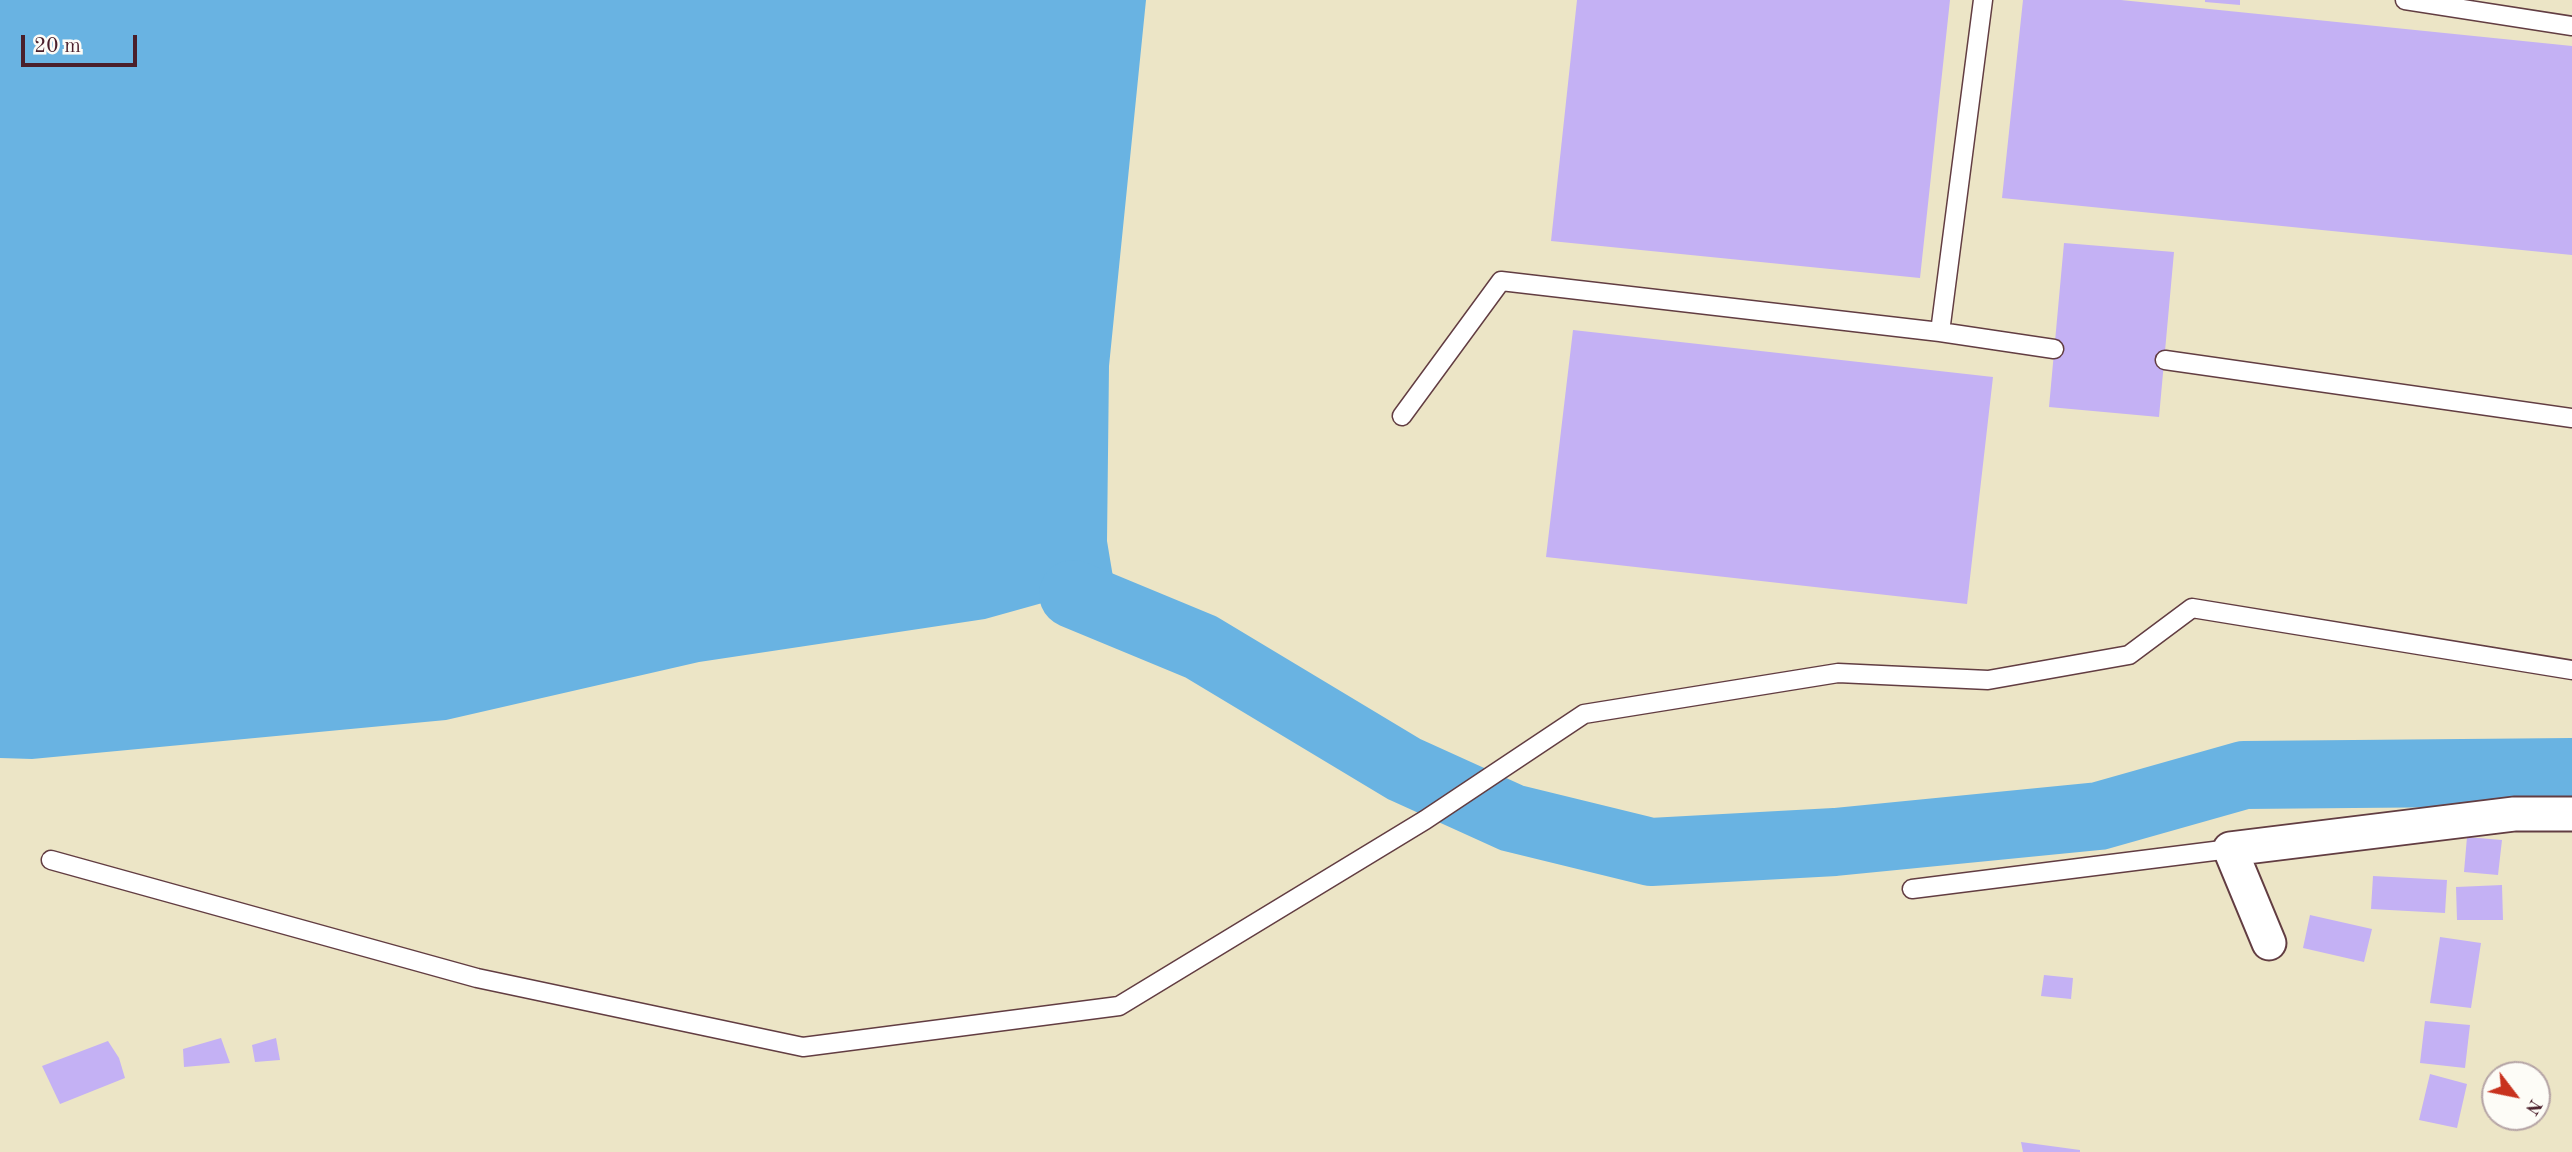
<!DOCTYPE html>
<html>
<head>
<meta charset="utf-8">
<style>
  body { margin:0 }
  #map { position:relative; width:2572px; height:1152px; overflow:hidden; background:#ece5c6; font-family:"Old Standard TT",serif }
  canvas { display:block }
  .north { position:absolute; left:2481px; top:1061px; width:70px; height:70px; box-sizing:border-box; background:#fdfcf7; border:2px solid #b5a4a5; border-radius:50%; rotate:122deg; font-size:19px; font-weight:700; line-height:28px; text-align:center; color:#4a1f2b }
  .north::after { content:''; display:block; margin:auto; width:24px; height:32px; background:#c8321e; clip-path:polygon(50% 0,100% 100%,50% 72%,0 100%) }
  .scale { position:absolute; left:21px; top:35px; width:116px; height:32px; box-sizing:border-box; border:4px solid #4a1f2b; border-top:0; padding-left:9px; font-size:21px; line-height:24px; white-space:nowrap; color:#4a1f2b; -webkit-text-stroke:5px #fdfcf7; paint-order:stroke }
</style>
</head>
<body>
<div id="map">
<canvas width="2572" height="1152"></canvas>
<div class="north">N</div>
<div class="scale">20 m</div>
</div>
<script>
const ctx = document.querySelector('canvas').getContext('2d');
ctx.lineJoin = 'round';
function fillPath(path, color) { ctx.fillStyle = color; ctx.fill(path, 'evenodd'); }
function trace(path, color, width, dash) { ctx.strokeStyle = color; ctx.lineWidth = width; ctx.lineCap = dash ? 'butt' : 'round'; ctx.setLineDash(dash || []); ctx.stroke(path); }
fillPath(new Path2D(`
  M0 0H1146L1109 366 1107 541 1114 583 985 619 699 662 446 720 32 759 0 758Z`), '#69b3e2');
trace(new Path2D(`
  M1073 594 1201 647 1404 769 1512 818 1651 852 1835 842 2099 816 2244 775 2572 772`), '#69b3e2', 68);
fillPath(new Path2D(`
  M1577 0H1950L1920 278 1551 241Z
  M2023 0H2121L2572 46V255L2002 198Z
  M2205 0H2240V5L2205 2Z
  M2064 243 2174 252 2159 417 2049 407Z
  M1573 330 1993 377 1967 604 1546 557Z
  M2467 837 2502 840 2498 875 2464 872Z
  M2373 876 2447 880 2445 913 2371 909Z
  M2502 885 2503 920H2457L2456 887Z
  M2310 915 2372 929 2364 962 2303 948Z
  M2440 937 2481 943 2471 1008 2430 1003Z
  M2044 975 2073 978 2071 999 2041 996Z
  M2425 1021 2470 1025 2465 1068 2420 1063Z
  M221 1038 230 1063 184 1067 183 1049Z
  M276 1038 280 1060 255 1062 252 1045Z
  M108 1041 119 1058 125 1078 60 1104 42 1066Z
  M2430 1074 2467 1084 2457 1128 2419 1120Z
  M2021 1142 2080 1150V1152H2023Z`), '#c4b1f4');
const lane = new Path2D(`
  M2405 0 2572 26
  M1940 332 1983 0
  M2165 360 2572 418
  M1402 416 1501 281 1940 332 2054 349
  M51 860 477 978 803 1047 1119 1006 1425 820 1584 714 1838 673 1988 680 2129 655 2192 608 2572 670
  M1912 889 2230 849`);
const street = new Path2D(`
  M2269 943 2230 849 2514 814H2572`);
trace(lane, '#623d42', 21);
trace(street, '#623d42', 37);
trace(lane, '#fff', 18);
trace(street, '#fff', 33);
</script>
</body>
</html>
